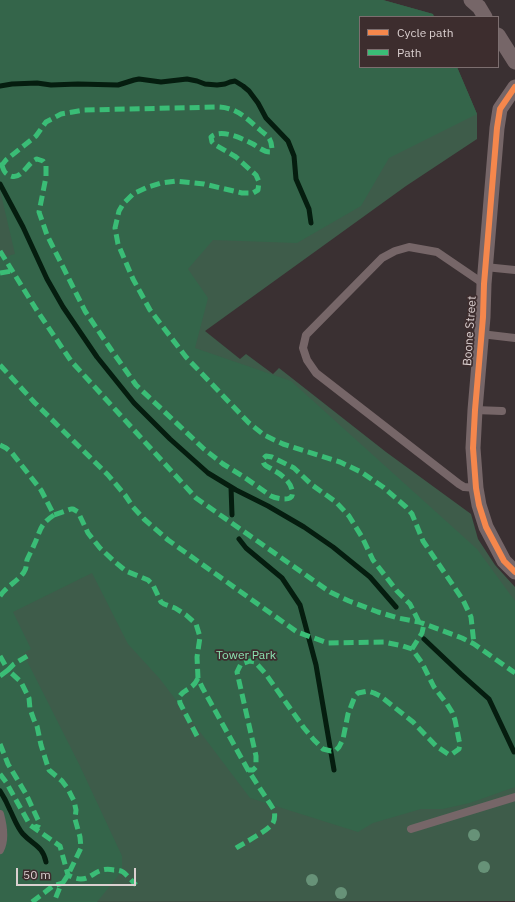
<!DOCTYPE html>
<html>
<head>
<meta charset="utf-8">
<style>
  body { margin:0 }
  #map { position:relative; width:515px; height:902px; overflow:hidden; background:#3a3032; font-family:"IBM Plex Sans",sans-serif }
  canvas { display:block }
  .legend { position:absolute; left:359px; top:16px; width:140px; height:52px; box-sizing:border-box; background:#3d2d2e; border:1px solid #7c6e6f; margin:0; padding:5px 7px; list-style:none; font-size:12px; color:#dbd0d0 }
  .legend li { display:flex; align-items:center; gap:8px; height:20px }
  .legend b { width:20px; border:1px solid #7c6e6f }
  .scale { position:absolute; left:16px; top:868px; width:120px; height:18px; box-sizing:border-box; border:2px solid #dbd0d0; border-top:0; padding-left:5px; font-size:12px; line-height:14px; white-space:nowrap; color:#dbd0d0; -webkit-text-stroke:3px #3d2d2e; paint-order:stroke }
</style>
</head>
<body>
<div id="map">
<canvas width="515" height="902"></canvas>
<ul class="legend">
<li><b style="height:5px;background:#f5874c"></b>Cycle path</li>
<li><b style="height:5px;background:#3abd76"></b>Path</li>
</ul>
<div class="scale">50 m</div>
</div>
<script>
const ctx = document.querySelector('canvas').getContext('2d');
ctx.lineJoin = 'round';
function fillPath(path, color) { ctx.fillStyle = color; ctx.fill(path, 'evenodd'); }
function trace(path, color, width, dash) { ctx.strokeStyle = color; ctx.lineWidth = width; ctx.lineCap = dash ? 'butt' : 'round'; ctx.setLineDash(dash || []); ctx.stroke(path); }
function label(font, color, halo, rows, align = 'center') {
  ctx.font = font + ' "IBM Plex Sans",sans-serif'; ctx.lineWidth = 3.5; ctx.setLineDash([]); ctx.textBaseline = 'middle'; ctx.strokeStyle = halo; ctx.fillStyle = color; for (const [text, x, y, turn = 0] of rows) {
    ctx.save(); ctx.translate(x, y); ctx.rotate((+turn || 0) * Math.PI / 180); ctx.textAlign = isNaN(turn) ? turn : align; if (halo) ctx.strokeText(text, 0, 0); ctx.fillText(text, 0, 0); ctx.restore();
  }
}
fillPath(new Path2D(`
  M0 0H383L433 14 434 17H360V67H457L477 114V139L406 186 205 331 240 359 246 354 273 374 279 368 386 452 471 514 478 539 495 565 515 587V901L0 902Z`), '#3e5c4a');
fillPath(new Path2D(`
  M0 0H383L433 14 434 17H360V67H457L477 114 389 158 361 206 297 243 213 240 188 269 208 298 195 348 291 381 477 549 515 601V787L470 803 443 809H421L373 823 358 832 250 798 160 679 128 644 92 573 13 612 31 649 25 652 24 654 25 657 79 764 122 856V871L97 902H0V258L15 254 0 190Z`), '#34654a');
trace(new Path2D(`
  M0 86 12 84 37 83 51 85 78 84 118 85 134 80 139 79 161 82 187 79 197 81 205 84 217 85 225 84 230 82 235 81 243 86 249 91 258 103 266 118 288 141 294 156 296 179 309 209 311 223
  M0 184 23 227 47 279 63 307 97 357 134 403 170 439 208 473 236 490 268 506 304 527 333 547 370 577 396 607
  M231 487 232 515
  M239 539 246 548 282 578 300 605 316 665 334 770
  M424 639 461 674 489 699 514 752
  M0 791C4 797 7 803 10 810 14 818 17 827 23 834 33 845 43 846 46 862`), '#051d0f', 5);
trace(new Path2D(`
  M485 267 515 270
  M481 334 515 338
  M475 410 502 411
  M476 488 464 487 459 484 316 373 307 360 303 348 306 335 382 258 395 251 409 247 437 252 484 284
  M0 814C3 825 6 839 0 850
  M411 829 515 797`), '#766668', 8);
trace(new Path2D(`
  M471 0 479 7 485 17
  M498 35 515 62
  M515 87 500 109 497 128 484 284 483 317 475 410 473 448 476 488 479 505 486 527 504 561 515 572`), '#766668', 15);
trace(new Path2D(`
  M0 165H2L6 160 36 136 46 122 61 114 84 110 219 107C237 108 246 118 259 129 262 132 267 135 269 138 271 141 272 146 272 150L270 152C264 152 258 147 253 144 243 139 221 128 211 137L212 142 214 144 236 157 256 175 259 182 258 190 253 193H242L204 184 176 181 161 183 148 187 133 194 123 204 119 211 115 228 118 244 133 279 150 310 186 357 249 423 264 435 283 444 340 462 361 472 383 487 406 507 412 514 423 541 463 600 471 617 474 644
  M2 165C3 169 4 173 9 175 19 181 25 168 32 162 33 161 36 159 37 159L43 161 46 165V177L39 212 47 235 85 311 110 348 136 385 204 449 223 464 244 477 271 496C277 499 296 503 292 490 290 481 281 474 273 470 271 468 267 467 265 465 263 463 263 462 263 459L266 456 272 457 294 468 312 485 336 502 349 516 362 537 373 560 397 591 410 604 419 622
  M0 251 36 309 71 361 196 498 330 592 349 601 378 612 398 618 419 622 462 638 474 644 515 673
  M0 273 12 271
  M0 365 35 403 108 475 125 495 133 507 144 519 168 540 297 632 328 643 384 642 403 646 412 649 422 663 434 687 447 704 452 712 455 720 459 740 460 744 459 749 452 754H448L436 746 413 722 389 703 380 696 374 693 368 691 358 693 355 696 348 714 343 739 339 747 336 750 331 751 323 749 314 740 304 728 265 673 255 662 250 661 241 664 237 672 256 756V767L253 770H248
  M0 445 6 448 12 453 41 490 54 515 71 509H73L78 512 88 533 100 548 115 562 126 571 148 580 153 585 161 602 164 604 175 608 186 615 196 624 200 637 197 657 198 678 202 687 248 770 274 810C275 814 275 819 273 823 269 830 244 843 236 848
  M0 596C7 586 18 581 24 572 27 568 26 564 27 560 29 555 32 550 34 545 41 530 39 525 54 515
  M412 649 422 633 424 624
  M0 656 8 670 14 664 29 655
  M0 676 8 670 21 682 29 698 30 709 34 720 37 726 41 745 47 764 49 770 62 781 68 789 74 801 76 810 75 819 80 837 81 848 68 875 60 887 54 902
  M197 736 180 703 179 697C185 688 193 690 198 678
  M0 744 8 764 26 794 39 822 38 826 35 827
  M0 774 6 782 30 825 60 846 68 875C92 888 91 865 114 870 116 870 120 870 123 872 127 875 132 881 136 885
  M32 902 53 886 63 883`), '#3abd76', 5, [10, 5]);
trace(new Path2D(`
  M515 87 500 109 497 128 484 284 483 317 475 410 473 448 476 488 479 505 486 527 504 561 515 572`), '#f5874c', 6);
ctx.fillStyle = '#679278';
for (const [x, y] of [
  [474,835],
  [484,867],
  [312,880],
  [341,893]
]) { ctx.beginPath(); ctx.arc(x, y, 6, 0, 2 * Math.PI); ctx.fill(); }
label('12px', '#dbd0d0', '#3d2d2e', [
  ["Boone Street",470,331,-86]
]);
label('12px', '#8ce3b2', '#3d2d2e', [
  ["Tower Park",246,656]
]);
</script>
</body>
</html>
